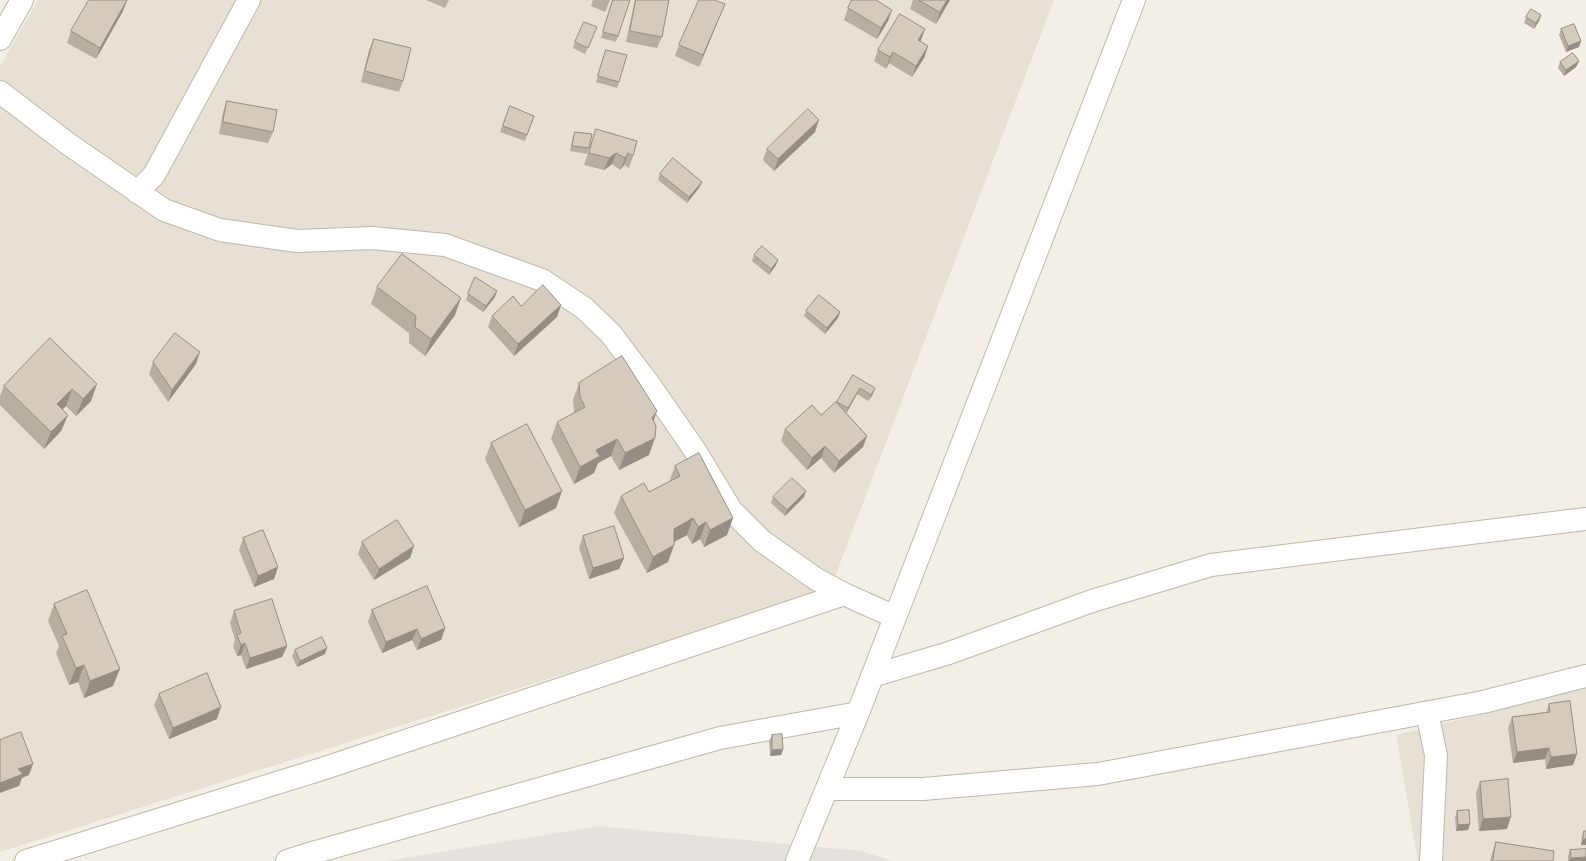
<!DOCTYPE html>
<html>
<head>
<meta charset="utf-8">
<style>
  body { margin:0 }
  canvas { display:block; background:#f3efe7 }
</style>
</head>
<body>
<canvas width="1586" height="861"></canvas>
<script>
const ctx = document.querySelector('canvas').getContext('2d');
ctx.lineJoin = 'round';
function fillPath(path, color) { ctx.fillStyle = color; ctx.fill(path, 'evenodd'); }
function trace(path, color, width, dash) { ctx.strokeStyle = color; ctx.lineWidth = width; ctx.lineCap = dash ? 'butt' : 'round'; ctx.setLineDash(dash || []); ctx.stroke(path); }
fillPath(new Path2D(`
  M38 0H1054L830 590 0 852V66Z
  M1586 689V861H1418L1396 735Z`), '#e7e1d5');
fillPath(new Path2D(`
  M598 826 861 851 894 861H386Z`), '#e6e1dc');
const minor = new Path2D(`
  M0 39 22 0
  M0 92 67 143 164 210 220 230 297 241 372 238 445 245 542 280 584 308 611 334 651 387 694 449 731 510 762 541 816 579 844 594 895 617
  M137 192 154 175 249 0
  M872 676 949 653 1092 601 1211 565 1586 519
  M1427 713 1436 755 1431 861
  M827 789H923L1098 774 1483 702 1586 676
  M26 861 325 768 844 594
  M287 861 312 853 720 738 858 713
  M797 861 858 713 1134 0`);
trace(minor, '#bfb7a9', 24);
trace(minor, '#fff', 22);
fillPath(new Path2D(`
  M127 0 123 11 96 59 67 43 71 31Z
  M426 0H449L445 8Z
  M593 0H610L605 12 591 6Z
  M613 0H630L616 42 601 38Z
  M635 0H669L662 37 657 48 626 42Z
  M849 0H876L888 21 877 39 844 20 848 8 852 1Z
  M913 0H950L936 24 910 9Z
  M725 4 720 16 699 67 675 56 679 45Z
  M1541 15 1539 21 1534 29 1524 23 1526 17Z
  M597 27 585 54 573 48 575 42Z
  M1561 29 1581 41 1579 47 1566 52 1559 35Z
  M374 39 403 81 399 92 361 82 369 50Z
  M920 41 928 46 924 58 912 77 889 63 886 69 874 61 878 50Z
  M606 50 619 82 617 88 596 82Z
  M1579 61 1576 67 1564 76 1558 68 1560 62Z
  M227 101 273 132 268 143 219 134 223 112Z
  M510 106 534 116 525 141 500 132Z
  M596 129 633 156 629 168 624 165 620 170 612 164 604 170 584 165Z
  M575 132 589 148 587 154 570 151 573 137Z
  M815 132 774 171 763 160 767 149Z
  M660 174 702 182 699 188 687 203 658 180Z
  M754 255 778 260 776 265 769 275 752 261Z
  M377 287 455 315 425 356 409 343V333L371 304Z
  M468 294 495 297 483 312 466 300Z
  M561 305 557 317 514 356 488 327 492 316 521 306Z
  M806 311 840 312 838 318 825 334 804 316Z
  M50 338 91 401 76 416 66 406 62 410 68 415 61 431 44 449 0 405V396L4 386Z
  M153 362 196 364 168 402 149 374Z
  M853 375 873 394 868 401 857 394 846 413 867 436 863 447 834 473 821 458 807 470 781 441 785 429 821 415 837 403Z
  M579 383 653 421 649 455 619 470 611 456 598 463 594 473 574 484 551 439 557 422 574 413 573 400Z
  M491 443 556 508 519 527 485 459Z
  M675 466 733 518 727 535 704 547 700 539 692 544 687 535 674 542V545L668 562 647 573 614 513 621 496 649 492 669 482Z
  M773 497H804L785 516 771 503Z
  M583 536 624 558 619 569 589 579 579 548Z
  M243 538 278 567 274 579 254 587 239 550Z
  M362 542 410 558 374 580 358 554Z
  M54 604 113 686 84 698 78 682 69 685 56 653 59 646 48 621Z
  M372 610 445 628 441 640 417 650 412 640 382 653 368 622Z
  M234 611 287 646 282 657 246 669 241 655 237 656 233 646 235 640 230 623Z
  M295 650 325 654 297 667 292 656Z
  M159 694 217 719 169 739 154 705Z
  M1549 704 1573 765 1546 769 1545 759 1513 763 1508 728 1512 717 1546 712Z
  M772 735 783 749 781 755 770 756 769 741Z
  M1480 782 1507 829 1479 831 1476 793Z
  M1457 811 1470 824 1468 830 1456 831 1455 817Z
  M1584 831 1586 845H1581L1582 837Z
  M1496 842 1553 861H1490L1492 853Z
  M1570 850 1586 861H1568V856Z`), '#b7afa2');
fillPath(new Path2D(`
  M127 0 123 11 96 59 100 48Z
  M947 0H950L936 24 940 12Z
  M725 4 720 16 699 67 703 55Z
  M892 10 888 21 877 39 881 28Z
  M1541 15 1539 21 1534 29 1536 23Z
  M925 29 921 40 914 52 918 40Z
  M1581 41 1579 47 1566 52 1568 46Z
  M928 46 924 58 912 77 916 66Z
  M893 52 889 63 886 69 890 57Z
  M1579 61 1576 67 1564 76 1566 70Z
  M819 120 815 132 774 171 778 159Z
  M616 153 612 164 604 170 609 158Z
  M628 153 624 165 620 170 625 158Z
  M702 182 699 188 687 203 689 197Z
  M778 260 776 265 769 275 771 269Z
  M497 291 495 297 483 312 486 306Z
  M461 298 455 315 425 356 431 339Z
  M561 305 557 317 514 356 518 344Z
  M840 312 838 318 825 334 827 328Z
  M200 352 196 364 168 402 172 390Z
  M97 384 91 401 76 416 83 399Z
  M860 388 857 394 846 414 848 408Z
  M875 388 873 394 868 401 871 395Z
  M72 389 66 406 51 421 57 404Z
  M657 411 651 428 652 418Z
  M68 415 61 431 44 449 51 432Z
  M867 436 863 447 834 473 839 461Z
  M655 438 649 455 619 470 625 453Z
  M617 439 611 456 598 463 594 473 574 484 580 467 596 450Z
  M825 446 821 458 807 470 812 458Z
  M562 491 556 508 519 527 525 510Z
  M806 491 804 497 785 516 787 510Z
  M693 518 687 535 668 545 674 529Z
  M733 518 727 535 704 547 710 530Z
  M706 522 700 539 692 544 698 527Z
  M674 545 668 562 647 573 653 557Z
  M414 546 410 558 374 580 379 569Z
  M624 558 619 569 589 579 593 568Z
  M278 567 274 579 254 587 258 576Z
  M445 628 441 640 417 650 421 639Z
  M417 629 412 640 382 653 386 642Z
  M245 643 241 655 237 656 241 645Z
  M287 646 282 657 246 669 250 658Z
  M327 648 325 654 297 667 300 661Z
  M84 665 78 682 69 685 76 668Z
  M120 669 113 686 84 698 90 681Z
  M221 707 217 719 169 739 173 728Z
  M1549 748 1545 759 1513 763 1517 752Z
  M783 749 781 755 770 756 772 750Z
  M1577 754 1573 765 1546 769 1551 757Z
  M33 764 29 775 22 778 19 786 0 793V783L18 769Z
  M1511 817 1507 829 1479 831 1483 819Z
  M1470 824 1468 830 1456 831 1458 825Z
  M1583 839H1586V845H1581Z
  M1586 857V861H1569L1571 858Z`), '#958e84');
const building = new Path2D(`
  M89 0H127L100 48 71 31Z
  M613 0H630L618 36 603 32Z
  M636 0H669L662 37 630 31Z
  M699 0H714L725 4 703 55 679 45Z
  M852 0H876L892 10 881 28 848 8Z
  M919 0H947L940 12Z
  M1531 9 1541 15 1536 23 1526 17Z
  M900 14 925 29 918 40 928 46 916 66 893 52 890 57 878 50Z
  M584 22 597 27 588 48 575 42Z
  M1574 24 1581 41 1568 46 1561 29Z
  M374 39 411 48 403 81 365 71Z
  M606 50 627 55 619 82 598 76Z
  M1573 53 1579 61 1566 70 1560 62Z
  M227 101 277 110 273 132 223 122Z
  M510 106 534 116 527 135 503 126Z
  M808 109 819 120 778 159 767 149Z
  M596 129 637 141 633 156 628 153 625 158 616 153 609 158 589 153Z
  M575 132 592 134 589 148 572 146Z
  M673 158 702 182 689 197 660 174Z
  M762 246 778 260 771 269 754 255Z
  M402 254 461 298 431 339 415 327 416 316 377 287Z
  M475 277 497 291 486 306 468 294Z
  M543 285 561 305 518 344 492 316 513 296 521 306Z
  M819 295 840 312 827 328 806 311Z
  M175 333 200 352 172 390 153 362Z
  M50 338 97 384 83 399 72 389 57 404 68 415 51 432 4 386Z
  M622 356 657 411 652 418 656 426 655 438 625 453 617 439 596 450 600 456 580 467 557 422 585 407 580 397 579 383Z
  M853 375 875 388 871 395 860 388 848 408 837 402Z
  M836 402 867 436 839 461 825 446 812 458 785 429 812 405 821 415Z
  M527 424 562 491 525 510 491 443Z
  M699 453 733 518 710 530 706 522 698 527 693 518 674 529V545L653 557 621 496 644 483 649 492 680 476 675 466Z
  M792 478 806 491 787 510 773 497Z
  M397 520 414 546 379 569 362 542Z
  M614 526 624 558 593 568 583 536Z
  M263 530 278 567 258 576 243 538Z
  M427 586 445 628 421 639 417 629 386 642 372 610Z
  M87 590 120 669 90 681 84 665 76 668 62 636 67 634 54 604Z
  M272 599 287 646 250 658 245 643 241 645 237 635 241 633 234 611Z
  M322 637 327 648 300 661 295 650Z
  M207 673 221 707 173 728 159 694Z
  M1570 701 1577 754 1551 757 1549 748 1517 752 1512 717 1550 712 1549 704Z
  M21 732 33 764 18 769 23 774 0 783V740Z
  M782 734 783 749 772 750V735Z
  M1508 779 1511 817 1483 819 1480 782Z
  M1469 810 1470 824 1458 825 1457 811Z
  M1584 831H1586V839H1583Z
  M1496 842 1554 851 1553 861H1493Z
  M1586 849V857L1571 858 1570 850Z`);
fillPath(building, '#d5cbbc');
trace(building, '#958e84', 1);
</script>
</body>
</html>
